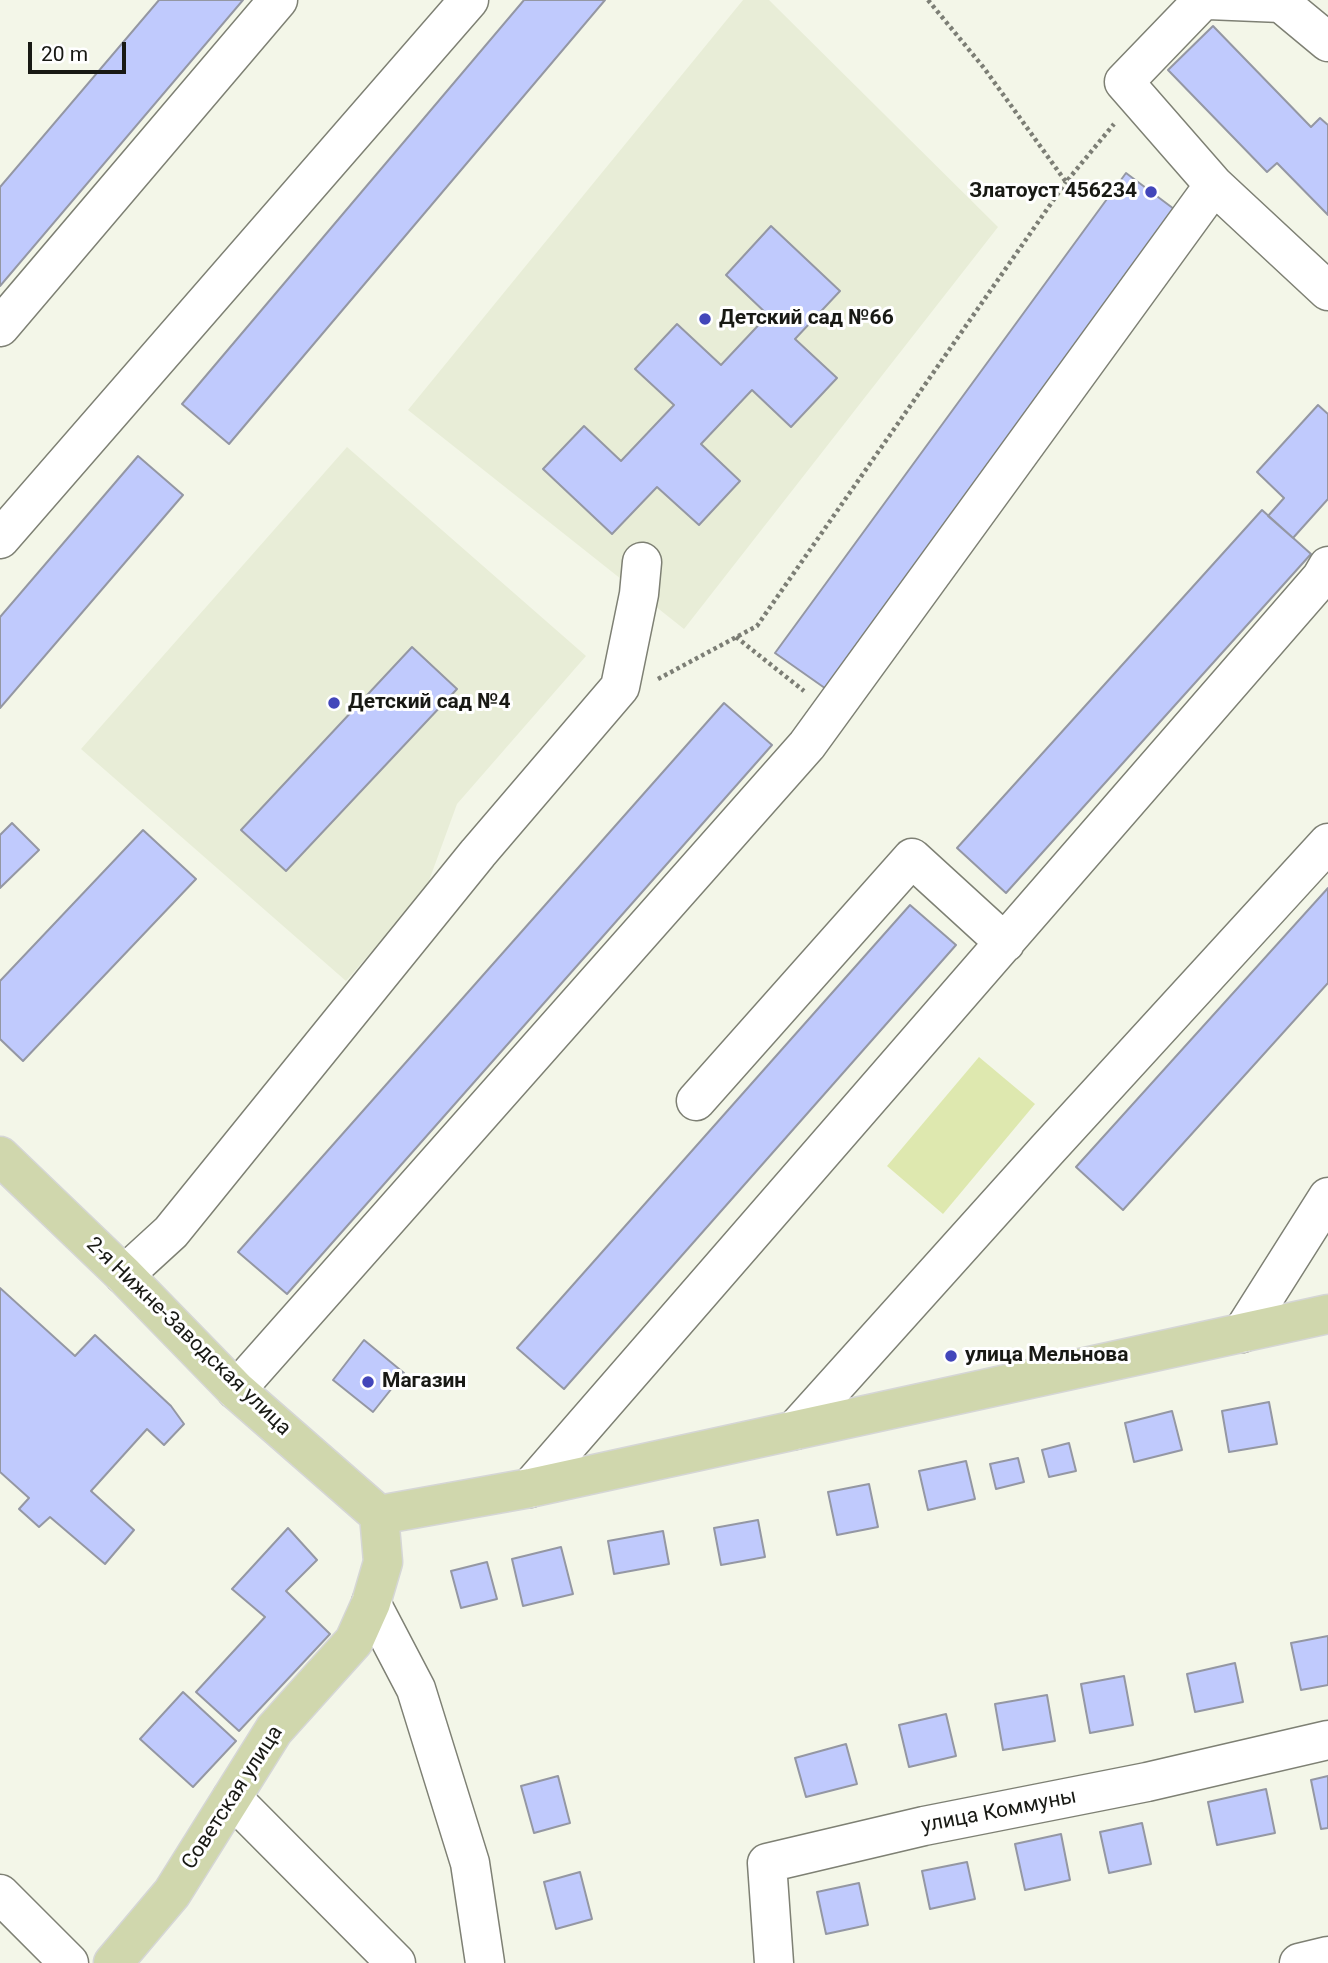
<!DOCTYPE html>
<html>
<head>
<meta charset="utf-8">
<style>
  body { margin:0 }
  #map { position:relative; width:1328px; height:1963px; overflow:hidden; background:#f3f6e8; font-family:Roboto,sans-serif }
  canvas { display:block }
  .scale { position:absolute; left:28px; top:42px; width:98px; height:32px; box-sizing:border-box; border:4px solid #181914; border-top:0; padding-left:9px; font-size:21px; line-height:24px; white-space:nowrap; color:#181914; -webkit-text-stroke:5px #fff; paint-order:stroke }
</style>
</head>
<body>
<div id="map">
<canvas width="1328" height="1963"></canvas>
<div class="scale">20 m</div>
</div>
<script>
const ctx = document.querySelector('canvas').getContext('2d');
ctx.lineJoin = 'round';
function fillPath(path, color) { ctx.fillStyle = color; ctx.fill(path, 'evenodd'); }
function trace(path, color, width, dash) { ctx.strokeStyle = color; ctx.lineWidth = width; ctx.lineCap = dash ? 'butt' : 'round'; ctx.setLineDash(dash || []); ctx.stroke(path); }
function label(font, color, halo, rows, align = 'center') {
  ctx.font = font + ' Roboto,sans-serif'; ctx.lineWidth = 6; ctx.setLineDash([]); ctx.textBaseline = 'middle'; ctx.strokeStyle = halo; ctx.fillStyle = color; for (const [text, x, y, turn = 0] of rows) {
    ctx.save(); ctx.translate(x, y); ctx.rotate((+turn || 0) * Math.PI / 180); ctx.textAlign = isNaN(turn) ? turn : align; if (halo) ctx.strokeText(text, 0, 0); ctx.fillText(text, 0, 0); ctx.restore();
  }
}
fillPath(new Path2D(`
  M743 0H769L998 227 684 629 408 410Z
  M347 447 586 656 457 804 426 889 346 981 81 749Z`), '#e8edd7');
fillPath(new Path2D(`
  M979 1057 1035 1104 943 1214 887 1166Z`), '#dee8af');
const building = new Path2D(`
  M159 0H243L0 286V187Z
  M524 0H605L229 444 182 404Z
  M1213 26 1311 127 1320 118 1328 125V215L1277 163 1267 172 1168 70Z
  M1126 173 1178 212 829 691 775 653Z
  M771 226 840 291 795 339 837 378 791 427 752 390 701 444 740 481 699 525 657 487 612 534 543 469 584 426 621 461 674 405 635 369 677 324 721 365 768 315 726 275Z
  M1318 405 1328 414V499L1293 538 1268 516 1284 498 1257 472Z
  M138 456 183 495 0 708V617Z
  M1262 510 1311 554 1006 893 957 848Z
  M412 647 457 689 286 871 241 830Z
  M724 703 772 745 287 1294 238 1252Z
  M12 823 39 850 0 888V835Z
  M143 830 196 879 23 1061 0 1039V981Z
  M1328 888V983L1123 1210 1076 1167Z
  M910 905 956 945 564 1389 517 1348Z
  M0 1288 75 1356 95 1335 171 1406 184 1424 164 1445 147 1429 91 1491 134 1530 105 1564 50 1517 39 1527 19 1509 29 1498 0 1472Z
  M364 1340 404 1373 373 1412 333 1380Z
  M1269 1402 1277 1444 1229 1452 1222 1411Z
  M1172 1411 1182 1450 1134 1462 1125 1423Z
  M1069 1443 1076 1471 1049 1477 1042 1450Z
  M1018 1458 1024 1482 996 1489 990 1464Z
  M966 1461 975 1499 928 1510 919 1471Z
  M869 1484 878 1527 837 1535 828 1492Z
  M758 1520 765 1557 721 1565 714 1528Z
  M288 1528 317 1560 286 1591 330 1634 239 1731 196 1692 265 1617 232 1589Z
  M663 1531 669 1564 614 1574 608 1541Z
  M561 1547 573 1594 523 1606 512 1559Z
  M487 1562 497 1599 461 1608 451 1571Z
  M1328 1636V1685L1301 1690 1291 1643Z
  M1235 1663 1243 1702 1195 1712 1187 1674Z
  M1124 1676 1133 1725 1090 1733 1081 1684Z
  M183 1692 236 1741 193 1787 140 1739Z
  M1047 1695 1055 1741 1003 1750 995 1704Z
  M946 1714 956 1756 909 1767 899 1725Z
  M846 1744 857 1784 806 1797 795 1758Z
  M558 1776 570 1823 534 1833 521 1786Z
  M1328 1776V1828L1321 1829 1311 1780Z
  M1266 1789 1275 1833 1217 1845 1208 1802Z
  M1142 1823 1151 1864 1109 1873 1100 1832Z
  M1061 1834 1070 1880 1025 1890 1015 1844Z
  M967 1862 975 1899 930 1909 922 1871Z
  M580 1872 592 1919 556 1929 544 1882Z
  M859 1883 868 1925 826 1934 817 1892Z`);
fillPath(building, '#c0cafd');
trace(building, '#9497a3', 2);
const minor = new Path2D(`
  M1203 0 1124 82 1214 185 1328 291
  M1208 0 1281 3 1328 42
  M0 327 278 0
  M0 539 469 0
  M696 1101 912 858 1005 943
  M124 1275 171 1232 478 853 620 687 639 594 642 562
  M1242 1333 1328 1197
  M236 1390 807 745 1214 185
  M795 1430 1046 1151 1328 843
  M530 1488 1321 578 1328 566
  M371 1603 416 1689 470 1863 485 1963
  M232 1798 396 1963
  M0 1894 69 1963
  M774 1963 767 1863 924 1826 1147 1782 1328 1740
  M1299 1963 1328 1956`);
const major = new Path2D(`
  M0 1156 124 1275 236 1390 379 1515
  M379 1515 530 1488 1328 1314
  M113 1963 172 1893 274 1730 354 1641 371 1603 383 1562 379 1515`);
trace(minor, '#7e8074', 41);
trace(major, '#d5d6d5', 41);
trace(new Path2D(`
  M928 0 984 68 1066 182 1114 124
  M736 637 804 691
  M658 679 757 626 1066 182`), '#7c7e75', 4.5, [3.5, 3.5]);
trace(minor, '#fff', 38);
trace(major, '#d0d7ad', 38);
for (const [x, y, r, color] of [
  [1151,192,7,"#4246ba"],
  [705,319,7,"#4246ba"],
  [334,703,7,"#4246ba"],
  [951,1356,7,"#4246ba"],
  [368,1382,7,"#4246ba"]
]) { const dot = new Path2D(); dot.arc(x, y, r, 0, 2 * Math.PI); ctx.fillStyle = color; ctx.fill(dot); trace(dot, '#fff', 2.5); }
label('bold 21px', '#181914', '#fff', [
  ["Златоуст 456234",1137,192,"right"],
  ["Детский сад №66",719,319],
  ["Детский сад №4",348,703],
  ["улица Мельнова",965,1356],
  ["Магазин",382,1382]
], 'left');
label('21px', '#181914', '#fff', [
  ["2-я Нижне-Заводская улица",188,1337,44],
  ["Советская улица",233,1798,-57],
  ["улица Коммуны",999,1812,-11]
]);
</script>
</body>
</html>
